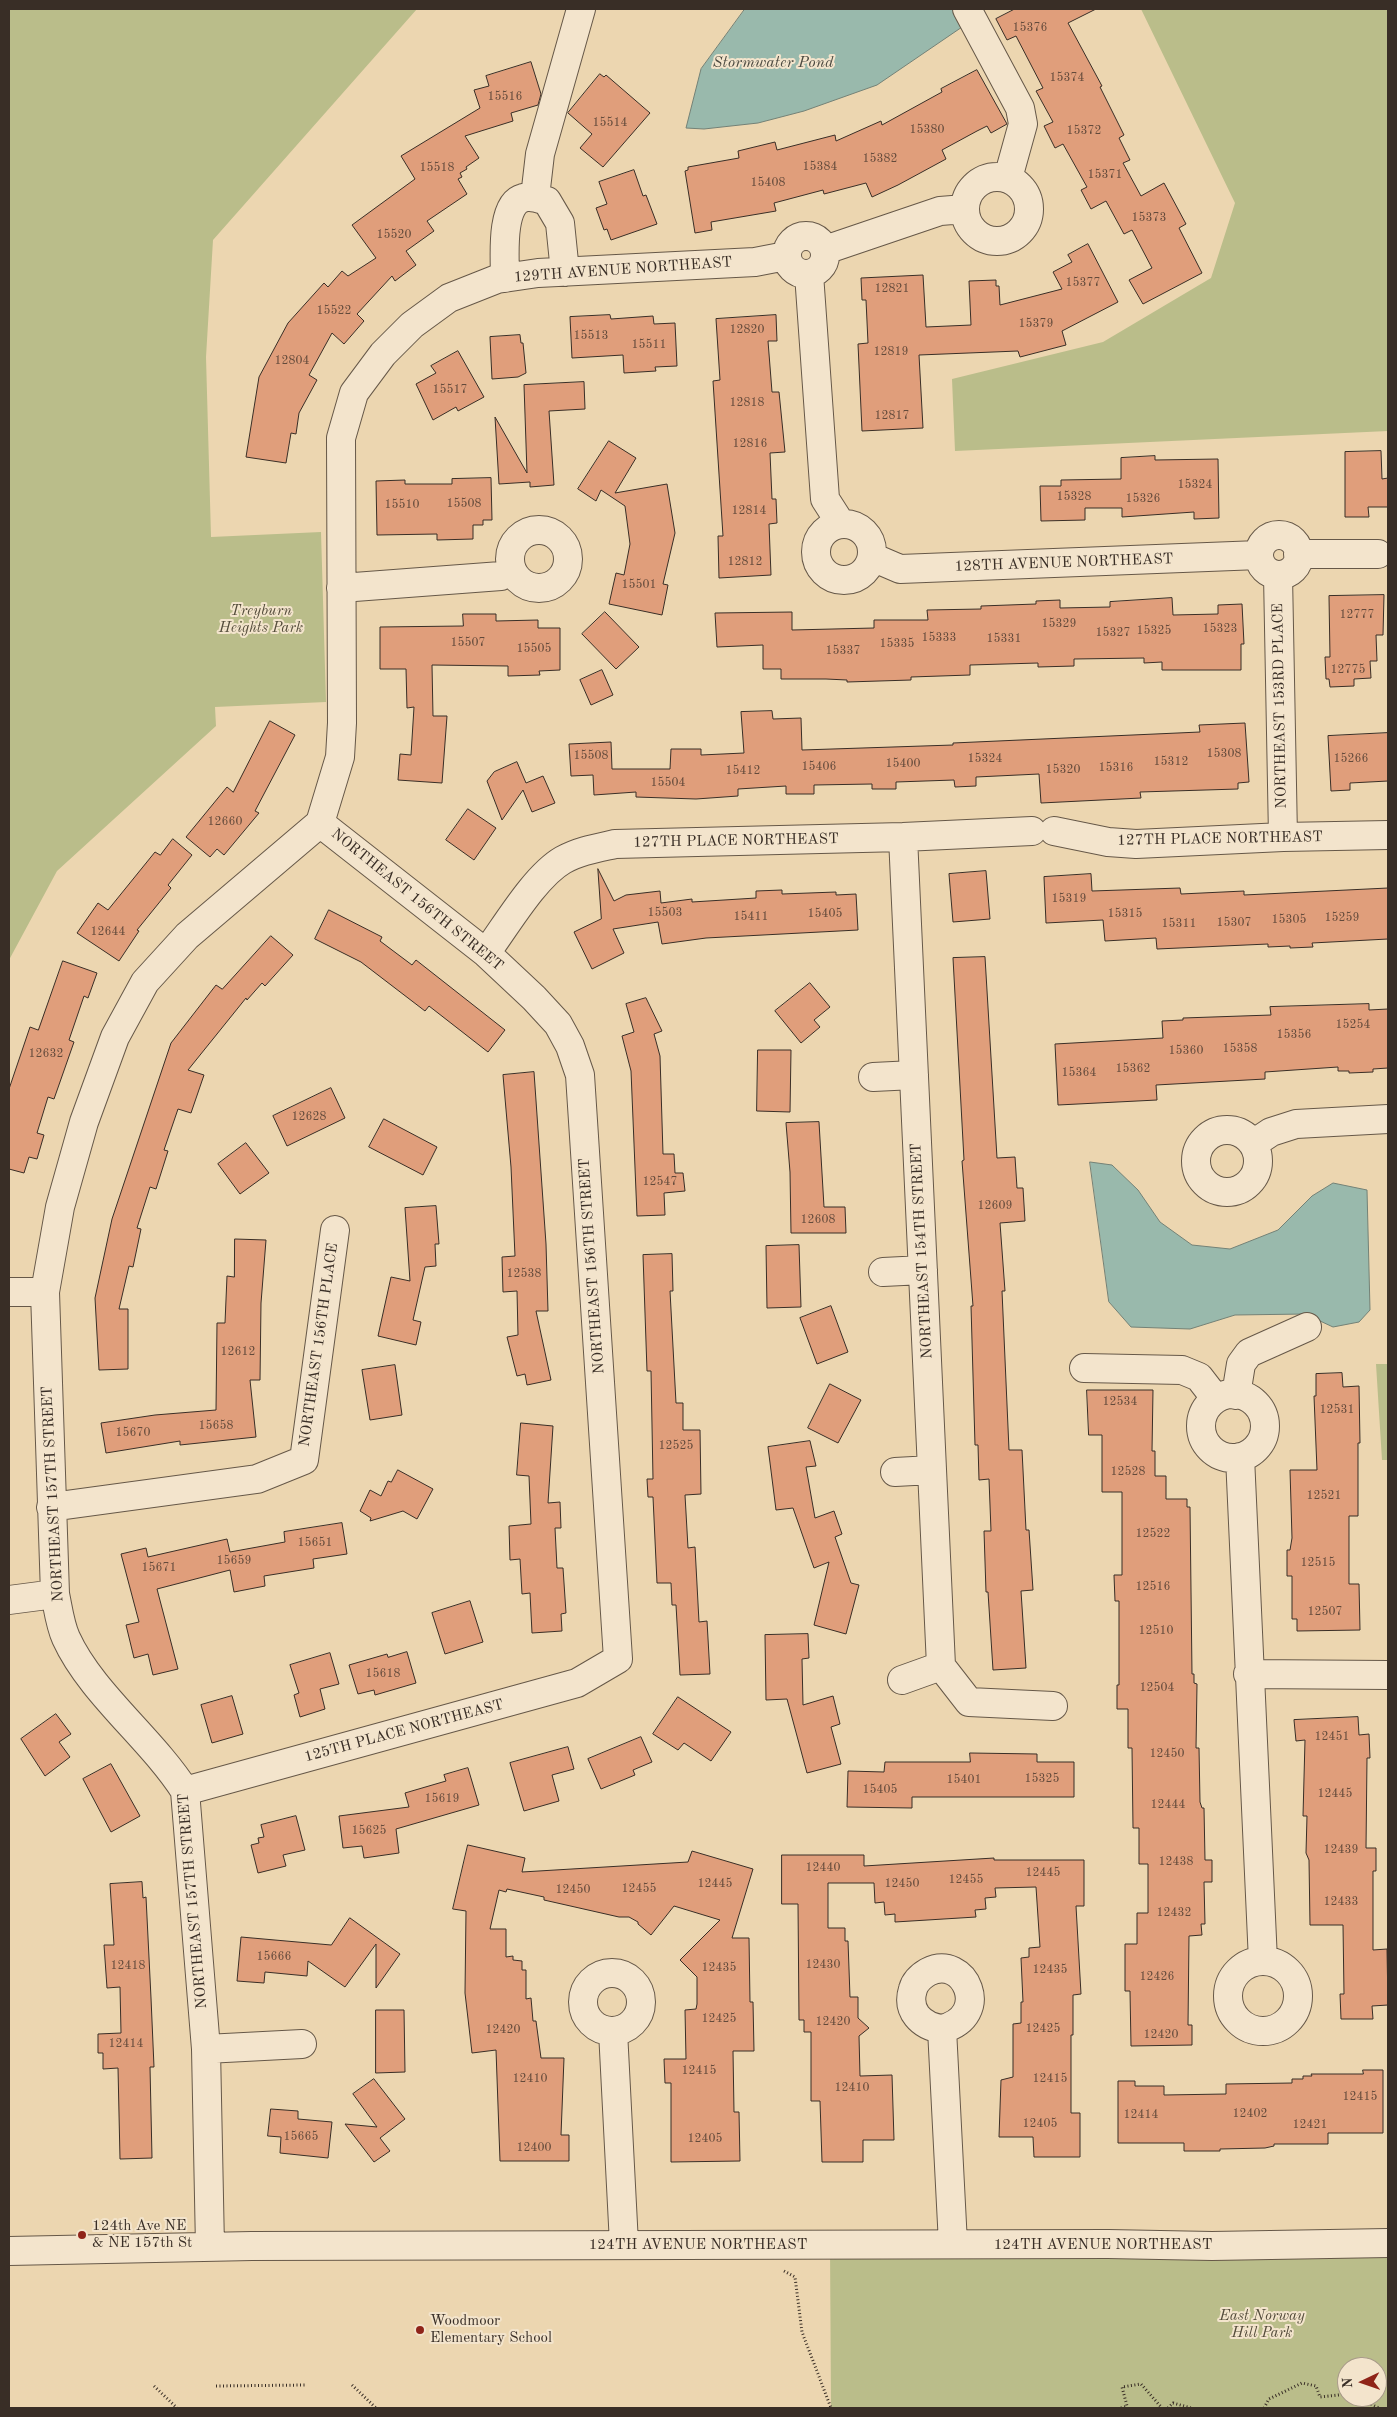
<!DOCTYPE html>
<html>
<head>
<meta charset="utf-8">
<style>
  body { margin:0 }
  #map { position:relative; width:1397px; height:2417px; overflow:hidden; background:#ecd6b0; font-family:"Old Standard TT",serif }
  canvas { display:block }
  .frame { position:absolute; inset:0; border:10px solid #392e26; pointer-events:none }
  .north { position:absolute; left:1337px; top:2357px; width:50px; height:50px; box-sizing:border-box; background:#f3e4cc; border:1px solid #a99b8a; border-radius:50%; rotate:267deg; font-size:14px; font-weight:700; line-height:20px; text-align:center; color:#392e26 }
  .north::after { content:''; display:block; margin:auto; width:18px; height:22px; background:#8f2418; clip-path:polygon(50% 0,100% 100%,50% 72%,0 100%) }
</style>
</head>
<body>
<div id="map">
<canvas width="1397" height="2417"></canvas>
<div class="frame"></div>
<div class="north">N</div>
</div>
<script>
const ctx = document.querySelector('canvas').getContext('2d');
ctx.lineJoin = 'round';
function fillPath(path, color) { ctx.fillStyle = color; ctx.fill(path, 'evenodd'); }
function trace(path, color, width, dash) { ctx.strokeStyle = color; ctx.lineWidth = width; ctx.lineCap = dash ? 'butt' : 'round'; ctx.setLineDash(dash || []); ctx.stroke(path); }
function label(font, color, halo, rows, align = 'center') {
  ctx.font = font + ' "Old Standard TT",serif'; ctx.lineWidth = 4; ctx.setLineDash([]); ctx.textBaseline = 'middle'; ctx.strokeStyle = halo; ctx.fillStyle = color; for (const [text, x, y, turn = 0] of rows) {
    ctx.save(); ctx.translate(x, y); ctx.rotate((+turn || 0) * Math.PI / 180); ctx.textAlign = isNaN(turn) ? turn : align; if (halo) ctx.strokeText(text, 0, 0); ctx.fillText(text, 0, 0); ctx.restore();
  }
}
fillPath(new Path2D(`
  M9 9H417L213 240 206 357 211 537 321 532 326 702 215 707 216 726 57 871 9 960Z
  M1141 9H1388V431L955 451 952 379 1103 342 1211 278 1235 203Z
  M1376 1364H1388V1460H1382Z
  M1388 2240V2408H831L830 2245ZM1347 2367H1377V2397H1347Z`), '#babd8a');
const water = new Path2D(`
  M745 9H957L965 25 877 85 804 111 758 123 704 129 686 128 701 69Z
  M1090 1162 1112 1165 1138 1190 1160 1222 1192 1245 1230 1249 1278 1230 1312 1196 1333 1183 1367 1190 1370 1310 1359 1322 1333 1327 1305 1314 1235 1315 1190 1329 1131 1327 1109 1302Z`);
fillPath(water, '#99b9ac');
trace(water, '#738176', 1);
const building = new Path2D(`
  M1015 9H1096L1068 23 1102 86 1100 87 1124 135 1119 138 1130 160 1123 163 1141 196 1164 183 1186 224 1179 228 1202 273 1143 304 1129 280 1152 268 1132 230 1124 234 1106 201 1091 209 1081 190 1087 187 1063 144 1055 148 1044 126 1053 122 1036 91 1043 88 1016 36 1007 40 996 19Z
  M531 62 541 94 538 105 511 113 513 121 465 136 479 158 466 167 467 169 460 173 462 177 458 179 467 194 427 221 434 231 406 251 416 265 395 281 392 276 357 314 364 321 344 344 332 333 309 375 317 380 299 413 296 434 291 433 286 463 246 457 259 377 288 323 324 283 328 287 342 271 348 276 376 258 352 225 415 179 401 156 480 108 474 90 489 86 486 76Z
  M977 70 1007 124 991 133 987 126 977 131 942 150 946 159 898 185 872 197 866 183 824 194 823 190 774 203 776 211 711 222 712 230 695 233 685 171 688 170V167L739 158 738 151 775 142 777 150 835 135 836 141 881 121 882 125 942 92 941 89Z
  M600 74 604 77 606 75 650 113 603 167 580 148 592 134 568 113Z
  M634 170 643 196 646 195 657 224 611 240 607 229 604 230 596 208 607 204 599 182Z
  M1088 244 1118 302 1062 331 1066 345 1020 357 1018 351 919 355 923 428 862 431 858 344 868 343 866 300H862L861 278 923 275 926 327 971 325 969 281 996 280V286H999L1000 305 1062 289 1053 272 1072 262 1068 255Z
  M610 315 611 319 653 316 654 324 675 323 677 366 655 367 656 371 624 373 623 355 572 358 570 317Z
  M776 315 777 341H768L772 392H779L785 452 770 453 772 499H776L777 523 769 524 771 575 719 578 718 536H723L713 381 720 380 716 319Z
  M520 335 521 343H523L526 373 518 377 492 379 490 337Z
  M458 351 484 397 458 411 456 407 433 420 416 384 436 373 431 366Z
  M584 382 585 409 549 411 554 485 530 487V482L499 484 495 417 527 473 524 385Z
  M609 441 636 458 615 493 667 484 675 533 663 584 668 585 662 615 609 604 616 573 624 575 630 544 625 506 601 490 596 501 578 489Z
  M1381 451 1382 479 1388 478V507H1368L1369 517H1345V452Z
  M1155 456V460L1218 459 1219 518 1194 519V512L1122 517V508H1085V520L1041 521 1040 486H1061V480L1121 479V458Z
  M491 478 492 520H483V525H473V539L437 540V534L377 535 376 481 405 480V484H452V479Z
  M1384 595 1383 635H1376L1377 661H1370L1371 678 1354 679V686L1330 687 1329 679H1326L1325 657H1330L1329 596Z
  M1172 598 1173 615 1218 614V605L1242 604 1244 644H1241V670H1162V662L1144 663V658L1074 659V666L1038 667V663L970 665V675L911 677V680L847 682V680L826 679H781V669H763V645L717 647 715 613 792 612V630L874 628V620H928L927 610 981 609V606L1036 604V601L1060 600V608L1110 607V602Z
  M605 612 639 647 616 669 582 634Z
  M463 614H496V621L538 620V628H560V670L539 671 540 675 508 676V666L432 665 433 716H447L442 783 398 780 400 754 411 755 414 707 407 708 406 669H380V627L463 626Z
  M602 670 613 695 591 705 580 680Z
  M772 711 773 719 801 718 802 750 953 745V743L1200 732 1199 725 1245 723 1249 782 1238 783V789L1140 792 1141 798 1041 803 1039 774 976 777V786L955 787 954 780 896 782V789H872V784L814 785V794H786V786L738 789V796L696 799 636 797V792L594 795 593 775 571 776 569 744 611 742 612 769H670L671 749H701V755L744 753 741 712Z
  M270 721 295 735 255 811 259 813 224 855 217 849 210 857 186 837 227 787 233 792Z
  M1388 733V781L1350 783V790L1331 791 1328 736Z
  M517 762 526 783 543 776 555 803 532 812 523 790 502 820 487 781 494 772Z
  M468 809 496 828 474 860 446 840Z
  M173 839 192 855 168 885 171 888 137 930 139 931 119 961 77 933 98 903 108 910 155 852 160 855Z
  M598 869 614 901 626 895 660 891 661 903 692 899V902L756 898V891L782 890V894L836 892V895L856 894 858 930 706 938 662 944 658 922 613 929 624 953 592 969 574 932 601 919Z
  M986 871 990 919 953 922 949 874Z
  M1091 874 1092 891 1180 888 1181 894 1244 891V895L1388 888V939L1312 943 1313 947 1290 948V946L1268 947V944L1157 949 1156 938 1105 941 1103 920 1046 923 1044 877Z
  M329 910 382 937 380 941 412 965 416 960 505 1030 488 1052 429 1006 425 1011 361 962 315 939Z
  M271 936 293 955 265 986 262 983 247 1000 246 998 188 1070 204 1075 191 1113 178 1109 164 1150 168 1151 156 1189 150 1187 137 1228 141 1229 133 1267 129 1266 119 1309H128V1369L99 1370 95 1298 112 1219 171 1043 216 985 222 989Z
  M985 957 997 1158 1015 1157 1017 1188H1023L1025 1221 1000 1223 1005 1291H1002L1009 1450H1022L1026 1530H1029L1033 1590 1021 1591 1026 1668 993 1670 988 1592H986L984 1531H991L989 1479 979 1480 978 1445H975L971 1306H973L962 1161 964 1160 953 958Z
  M63 961 97 973 88 998 84 996 69 1040 74 1042 54 1099 48 1097 37 1133 44 1135 37 1159 29 1157 24 1173 9 1169V1089L30 1027 38 1030Z
  M810 983 830 1007 814 1020 820 1027 801 1043 775 1011Z
  M646 998 662 1031 654 1034 660 1056 663 1154H674L675 1173H683L685 1191 664 1193 665 1215 637 1216 631 1071 622 1036 634 1032 626 1004Z
  M1369 1004V1010L1388 1009V1068L1373 1069V1072L1349 1073V1071H1338V1067L1265 1072V1079L1156 1085 1157 1100 1058 1105 1055 1044 1163 1038 1162 1021 1183 1020V1018L1271 1015 1270 1007Z
  M758 1050H791L790 1112 757 1111Z
  M534 1072 546 1244 548 1311H536L551 1380 527 1385 525 1374 517 1376 507 1337 518 1335 517 1291 503 1292 502 1257 515 1256 511 1167 503 1075Z
  M331 1088 345 1118 287 1146 273 1116Z
  M384 1119 437 1147 423 1175 369 1147Z
  M819 1122 824 1207H845L846 1233H791L790 1172 786 1123Z
  M246 1143 269 1173 240 1194 218 1164Z
  M436 1206 439 1244H435L436 1266 425 1267 413 1320 421 1322 416 1345 378 1336 391 1277 410 1281 405 1208Z
  M235 1239 266 1240 261 1303 260 1380H250L256 1437 180 1445V1441L106 1453 101 1423 155 1415 216 1410 217 1323H225L227 1276 234 1277Z
  M799 1245 801 1307 767 1308 766 1246Z
  M672 1254 673 1291H670L676 1403H683V1430H700L701 1494 685 1495 688 1548 695 1547 699 1622 707 1621 710 1674 680 1675 676 1605H672L671 1583H657L653 1497H648L647 1479H653L651 1371H647L643 1255Z
  M831 1306 848 1352 817 1364 800 1318Z
  M395 1365 402 1415 370 1420 362 1370Z
  M1342 1373 1343 1387 1359 1386 1360 1443H1358V1516H1349V1584H1359L1360 1630 1297 1631V1619H1292V1576H1287V1550H1290L1292 1538 1290 1470H1317L1314 1396H1316V1374Z
  M830 1384 861 1400 838 1443 808 1428Z
  M1087 1390H1153L1152 1451H1155V1476H1166V1499H1187V1507H1190L1192 1674H1194V1683L1197 1684 1196 1748H1199L1200 1802 1202 1808H1204L1205 1860H1212V1882H1204L1205 1924H1201L1202 1935 1189 1936 1188 2025H1192V2045L1131 2046 1130 1991H1125V1944H1137V1913H1148V1864H1139V1828H1133L1132 1748H1128V1709H1117V1685H1119V1601H1115L1114 1575H1122V1492H1102V1435H1089Z
  M521 1423 553 1426 548 1503 560 1502 561 1528H555L557 1568H563L566 1613 561 1614 562 1631 532 1633 530 1593 522 1594 520 1559 510 1560 509 1526 531 1524 529 1476 517 1475Z
  M810 1441 816 1466 806 1467 815 1518 834 1511 842 1534 835 1537 851 1583 859 1585 846 1634 814 1625 829 1562 814 1568 793 1508 776 1510 768 1447Z
  M398 1470 433 1489 417 1519 403 1511 370 1521 371 1518 360 1511 370 1490 381 1496 388 1481 391 1482Z
  M342 1523 347 1554 313 1559 314 1568 264 1576 265 1586 234 1592 230 1570 157 1589 178 1669 153 1675 148 1654 134 1658 126 1625 139 1622 121 1554 146 1548 148 1557 227 1539 230 1552 285 1542 284 1532Z
  M470 1601 483 1642 445 1654 432 1613Z
  M808 1634 809 1658 802 1659 803 1705 833 1696 840 1724 831 1727 841 1764 807 1773 787 1699 766 1700 765 1635Z
  M407 1652 416 1683 375 1695 374 1690 358 1694 349 1665 387 1654 388 1657Z
  M330 1653 339 1684 320 1689 325 1709 300 1717 294 1695 299 1693 290 1665Z
  M232 1696 243 1734 212 1743 201 1705Z
  M678 1697 731 1732 711 1761 684 1743 678 1750 653 1734Z
  M56 1714 71 1734 59 1742 70 1757 45 1776 21 1739Z
  M1358 1717 1359 1735 1369 1734 1370 1758H1367L1366 1848H1376V1871H1373V1950L1387 1949 1388 2005 1372 2006 1373 2019H1341L1340 1994H1344L1343 1925H1310L1309 1860 1306 1853 1307 1816H1303L1305 1740 1296 1741 1294 1720Z
  M641 1737 652 1762 633 1770 635 1775 601 1789 588 1759Z
  M568 1747 574 1769 552 1775 559 1801 524 1811 510 1763Z
  M970 1753 1037 1754V1762H1074V1797H912V1808L847 1807 848 1771 884 1772 885 1762H970Z
  M111 1764 140 1816 111 1832 83 1779Z
  M468 1768 479 1805 396 1829 399 1853 364 1858 362 1846 343 1848 339 1816 409 1807 405 1793 446 1781 444 1775Z
  M296 1816 305 1850 283 1855 286 1866 258 1873 251 1845 259 1843 258 1838 264 1837 261 1825Z
  M468 1845 525 1858 522 1872 688 1862 692 1851 753 1869 732 1938H749L750 2002H753L754 2051H733L734 2112H739L740 2161 671 2162V2083H665L664 2059H686L685 2010 696 2009 697 2004V1977L680 1960 720 1920 674 1906 651 1935 638 1924V1922L629 1917H619L544 1900V1897L507 1889 506 1892 499 1890 490 1929H506V1957L513 1956V1960L522 1961V1970H526V1999L531 1998 533 2021H536L541 2058H564L561 2135H569V2161H500L496 2050 472 2053 465 1993 466 1911 453 1909Z
  M782 1855H864V1866L994 1858V1860H1084V1906H1076L1081 1994 1073 1995V2035H1071V2113H1080V2157H1034L1033 2137H999L1001 2080 1013 2077V2024L1021 2023V2002H1023L1021 1958 1029 1957V1948L1040 1947 1036 1887 995 1888 996 1897 985 1898 986 1909 975 1910 976 1917 895 1922V1914L885 1915 884 1902 875 1903 874 1883H828V1928H845V1941H848L850 1997H858V2018L869 2028 859 2036 860 2076 892 2075 894 2140H863V2162H822L820 2101H811V2032H804V2020H799L798 1904H782Z
  M142 1882 143 1898 146 1897 151 1998 154 2067H150L152 2158 120 2159 118 2068 103 2069V2053H98V2034L121 2033 120 1987 107 1988 104 1945H114L110 1884Z
  M350 1918 400 1954 376 1988V1944L345 1987 308 1961 307 1976 265 1972 264 1983 237 1981 241 1937 331 1945Z
  M376 2010H404L405 2072 376 2073Z
  M1363 2070H1383V2133H1328V2144H1274V2146L1265 2148 1220 2149V2151H1184V2143H1118V2081H1135V2086H1164V2095L1226 2094V2084L1292 2083V2079H1303V2076H1312L1311 2074H1363Z
  M374 2079 405 2119 380 2138 390 2151 374 2162 345 2124 377 2127 353 2094Z
  M271 2109 298 2111V2119L332 2122 328 2158 280 2153 281 2137 268 2136Z`);
fillPath(building, '#e09e7b');
trace(building, '#392e26', 1);
const minor = new Path2D(`
  M967 9 1020 108 1023 124 1008 178
  M965 209a32 32 0 1 1 64 0a32 32 0 1 1-64 0Z
  M535 197 540 154 581 9
  M787 255a19 19 0 1 1 38 0a19 19 0 1 1-38 0Z
  M825 250 940 211 965 209
  M809 274 825 499 841 524
  M505 278C505 259 500 204 523 198 531 195 540 199 547 201L560 223 565 272
  M816 552a28 28 0 1 1 56 0a28 28 0 1 1-56 0Z
  M510 559a29 29 0 1 1 58 0a29 29 0 1 1-58 0Z
  M1259 555a20 20 0 1 1 40 0a20 20 0 1 1-40 0Z
  M1298 554H1378
  M872 557 900 569 1259 555
  M1278 575 1283 837
  M341 588 501 576 512 570
  M320 823 340 757 342 723 341 438 354 393 383 354 412 325 449 298 497 279 538 273 755 262 786 256
  M1054 831 1108 842 1136 844 1283 837 1388 835
  M903 837 941 1666
  M486 953C506 926 535 876 563 860 579 851 597 848 615 844L903 837 1032 831
  M873 1077 914 1075
  M1196 1161a31 31 0 1 1 62 0a31 31 0 1 1-62 0Z
  M1253 1144 1271 1132 1296 1124 1388 1119
  M883 1272 923 1270
  M9 1292H45
  M1084 1368 1182 1370 1199 1377 1216 1399
  M1201 1426a32 32 0 1 1 64 0a32 32 0 1 1-64 0Z
  M1236 1395 1241 1364 1249 1353 1307 1327
  M1240 1457 1263 1961
  M895 1472 932 1470
  M51 1507 257 1479 304 1460 335 1230
  M9 1600 55 1594
  M941 1666 969 1702 1053 1706
  M1248 1674 1388 1675
  M902 1680 941 1666
  M185 1791 577 1683 618 1659 580 1075 570 1046 558 1024 534 998 486 953 320 823
  M1228 1996a35 35 0 1 1 70 0a35 35 0 1 1-70 0Z
  M583 2002a29 29 0 1 1 58 0a29 29 0 1 1-58 0Z
  M942 2029C993 2016 965 1953 928 1972 921 1976 915 1982 913 1989 906 2011 921 2026 942 2029L953 2244
  M613 2031 624 2244
  M206 2049 302 2044
  M210 2247 206 2049 185 1791C152 1739 91 1693 66 1638 60 1625 58 1608 55 1594L45 1292 60 1207 84 1122 115 1037 145 982 187 936 320 823
  M9 2251 252 2246 1108 2244 1212 2246 1388 2243`);
trace(minor, '#665848', 30);
trace(new Path2D(`
  M784 2271 795 2277 802 2332 831 2408
  M352 2385 376 2408
  M154 2386 177 2408
  M216 2386 306 2385
  M1355 2397 1379 2408
  M1121 2408 1127 2406 1122 2387 1141 2384 1162 2408
  M1168 2408 1173 2403 1191 2408
  M1264 2408 1269 2399 1302 2383 1316 2386 1320 2397 1347 2394`), '#392e26', 3, [1, 2.5]);
trace(minor, '#f3e4cc', 28);
for (const [x, y, r, color] of [
  [82,2235,5,"#8f2418"],
  [420,2330,5,"#8f2418"]
]) { const dot = new Path2D(); dot.arc(x, y, r, 0, 2 * Math.PI); ctx.fillStyle = color; ctx.fill(dot); trace(dot, '#f3e4cc', 2); }
label('12px', '#634a3b', null, [
  ["15376",1030,28],
  ["15374",1067,78],
  ["15516",505,97],
  ["15514",610,123],
  ["15380",927,130],
  ["15372",1084,131],
  ["15382",880,159],
  ["15384",820,167],
  ["15518",437,168],
  ["15371",1105,175],
  ["15408",768,183],
  ["15373",1149,218],
  ["15520",394,235],
  ["15377",1083,283],
  ["12821",892,289],
  ["15522",334,311],
  ["15379",1036,324],
  ["12820",747,330],
  ["15513",591,336],
  ["15511",649,345],
  ["12819",891,352],
  ["12804",292,361],
  ["15517",450,390],
  ["12818",747,403],
  ["12817",892,416],
  ["12816",750,444],
  ["15324",1195,485],
  ["15328",1074,497],
  ["15326",1143,499],
  ["15508",464,504],
  ["15510",402,505],
  ["12814",749,511],
  ["12812",745,562],
  ["15501",639,585],
  ["12777",1357,615],
  ["15329",1059,624],
  ["15323",1220,629],
  ["15325",1154,631],
  ["15327",1113,633],
  ["15333",939,638],
  ["15331",1004,639],
  ["15507",468,643],
  ["15335",897,644],
  ["15505",534,649],
  ["15337",843,651],
  ["12775",1348,670],
  ["15308",1224,754],
  ["15508",591,756],
  ["15324",985,759],
  ["15266",1351,759],
  ["15312",1171,762],
  ["15400",903,764],
  ["15406",819,767],
  ["15316",1116,768],
  ["15320",1063,770],
  ["15412",743,771],
  ["15504",668,783],
  ["12660",225,822],
  ["15319",1069,899],
  ["15503",665,913],
  ["15405",825,914],
  ["15315",1125,914],
  ["15411",751,917],
  ["15259",1342,918],
  ["15305",1289,920],
  ["15307",1234,923],
  ["15311",1179,924],
  ["12644",108,932],
  ["15254",1353,1025],
  ["15356",1294,1035],
  ["15358",1240,1049],
  ["15360",1186,1051],
  ["12632",46,1054],
  ["15362",1133,1069],
  ["15364",1079,1073],
  ["12628",309,1117],
  ["12547",660,1182],
  ["12609",995,1206],
  ["12608",818,1220],
  ["12538",524,1274],
  ["12612",238,1352],
  ["12534",1120,1402],
  ["12531",1337,1410],
  ["15658",216,1426],
  ["15670",133,1433],
  ["12525",676,1446],
  ["12528",1128,1472],
  ["12521",1324,1496],
  ["12522",1153,1534],
  ["15651",315,1543],
  ["15659",234,1561],
  ["12515",1318,1563],
  ["15671",159,1568],
  ["12516",1153,1587],
  ["12507",1325,1612],
  ["12510",1156,1631],
  ["15618",383,1674],
  ["12504",1157,1688],
  ["12451",1332,1737],
  ["12450",1167,1754],
  ["15325",1042,1779],
  ["15401",964,1780],
  ["15405",880,1790],
  ["12445",1335,1794],
  ["15619",442,1799],
  ["12444",1168,1805],
  ["15625",369,1831],
  ["12439",1341,1850],
  ["12438",1176,1862],
  ["12440",823,1868],
  ["12445",1043,1873],
  ["12455",966,1880],
  ["12445",715,1884],
  ["12450",902,1884],
  ["12455",639,1889],
  ["12450",573,1890],
  ["12433",1341,1902],
  ["12432",1174,1913],
  ["15666",274,1957],
  ["12430",823,1965],
  ["12418",128,1966],
  ["12435",719,1968],
  ["12435",1050,1970],
  ["12426",1157,1977],
  ["12425",719,2019],
  ["12420",833,2022],
  ["12425",1043,2029],
  ["12420",503,2030],
  ["12420",1161,2035],
  ["12414",126,2044],
  ["12415",699,2071],
  ["12410",530,2079],
  ["12415",1050,2079],
  ["12410",852,2088],
  ["12415",1360,2097],
  ["12402",1250,2114],
  ["12414",1141,2115],
  ["12405",1040,2124],
  ["12421",1310,2125],
  ["15665",301,2137],
  ["12405",705,2139],
  ["12400",534,2148]
]);
label('15px', '#392e26', '#f3e4cc', [
  ["129TH AVENUE NORTHEAST",623,270,-4],
  ["128TH AVENUE NORTHEAST",1064,563,-2],
  ["NORTHEAST 153RD PLACE",1280,706,-91],
  ["127TH PLACE NORTHEAST",1220,839,-1],
  ["127TH PLACE NORTHEAST",736,841,-1],
  ["NORTHEAST 156TH STREET",417,900,39],
  ["NORTHEAST 154TH STREET",922,1251,-93],
  ["NORTHEAST 156TH STREET",592,1266,-94],
  ["NORTHEAST 156TH PLACE",319,1345,-82],
  ["NORTHEAST 157TH STREET",53,1494,-93],
  ["125TH PLACE NORTHEAST",404,1731,-15],
  ["NORTHEAST 157TH STREET",193,1901,-95],
  ["124TH AVENUE NORTHEAST",698,2245],
  ["124TH AVENUE NORTHEAST",1103,2245]
]);
label('italic 15px', '#534b3a', '#f3e4cc', [
  ["Treyburn",261,611],
  ["Heights Park",261,628],
  ["East Norway",1262,2316],
  ["Hill Park",1262,2333]
]);
label('15px', '#392e26', '#f3e4cc', [
  ["124th Ave NE",92,2226],
  ["& NE 157th St",92,2243],
  ["Woodmoor",430,2321],
  ["Elementary School",430,2338]
], 'left');
label('italic 16px', '#4c4a41', '#f3e4cc', [
  ["Stormwater Pond",773,63]
]);
</script>
</body>
</html>
